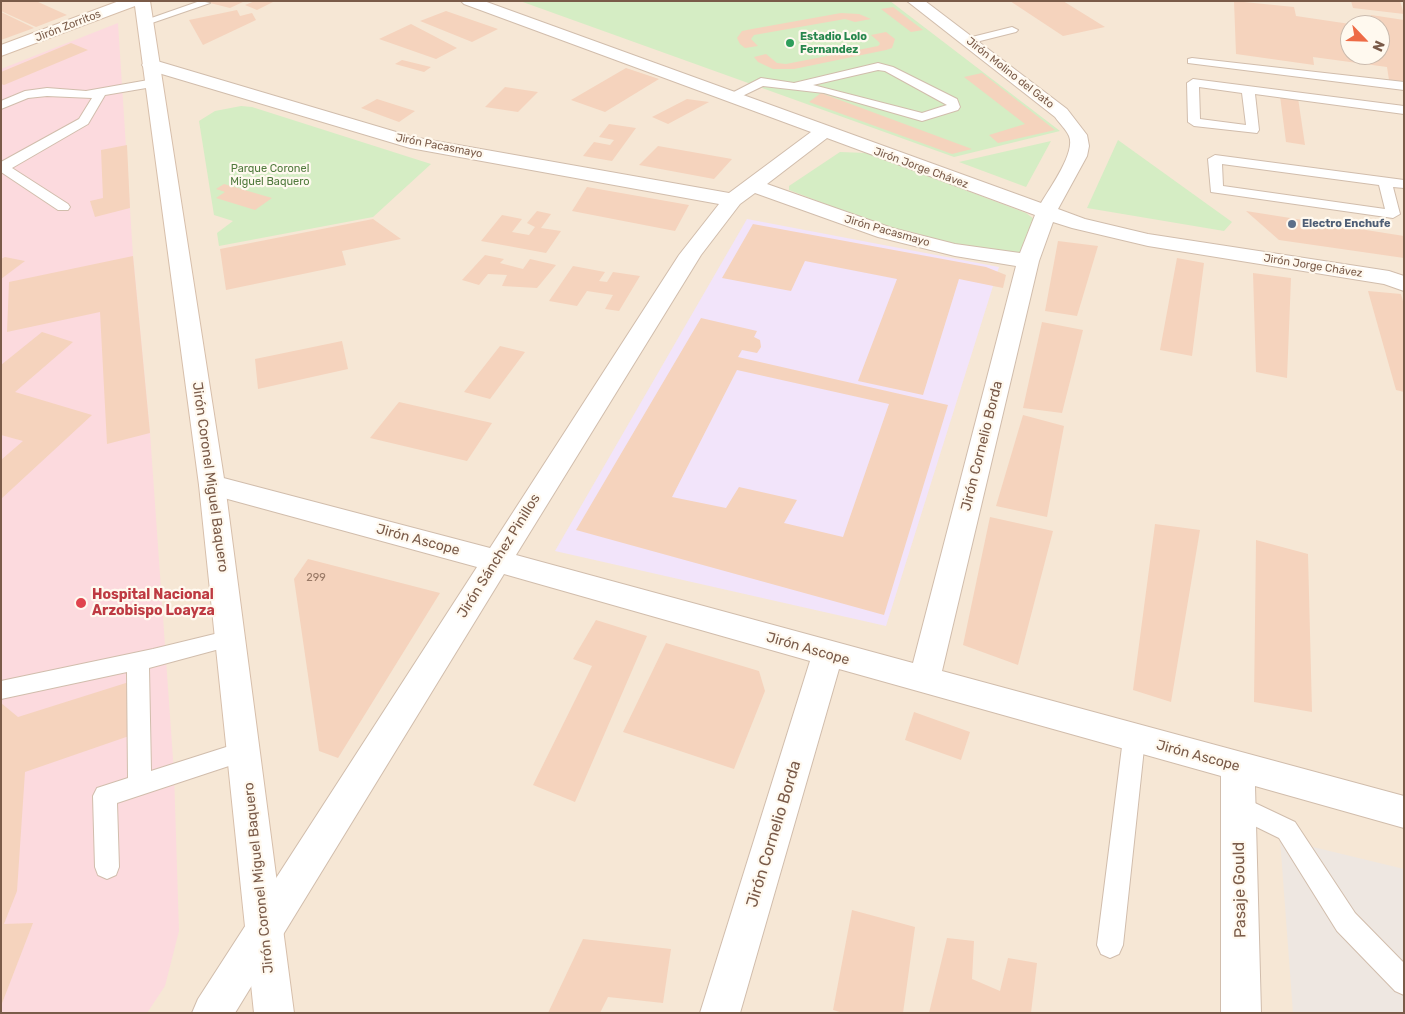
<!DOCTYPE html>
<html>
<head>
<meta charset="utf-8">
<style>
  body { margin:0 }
  #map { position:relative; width:1405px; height:1014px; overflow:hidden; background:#fef5e8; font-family:Rubik,sans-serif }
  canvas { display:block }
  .frame { position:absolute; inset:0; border:2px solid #7a5b49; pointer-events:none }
  .north { position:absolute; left:1340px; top:15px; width:50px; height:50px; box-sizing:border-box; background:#fff9ef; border:1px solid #cabaad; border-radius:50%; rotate:114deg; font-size:14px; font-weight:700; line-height:20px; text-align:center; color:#7a5b49 }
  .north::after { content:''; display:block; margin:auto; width:18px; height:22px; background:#ee6b46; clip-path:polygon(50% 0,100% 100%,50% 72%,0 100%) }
</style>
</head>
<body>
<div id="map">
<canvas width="1405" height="1014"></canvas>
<div class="frame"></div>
<div class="north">N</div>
</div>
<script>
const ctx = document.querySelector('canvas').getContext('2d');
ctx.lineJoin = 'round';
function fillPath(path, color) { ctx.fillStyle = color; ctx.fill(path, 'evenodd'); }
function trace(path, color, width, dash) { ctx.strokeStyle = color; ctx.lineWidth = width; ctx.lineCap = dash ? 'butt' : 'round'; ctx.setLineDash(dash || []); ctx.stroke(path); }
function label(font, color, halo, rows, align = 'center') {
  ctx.font = font + ' Rubik,sans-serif'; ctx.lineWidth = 4.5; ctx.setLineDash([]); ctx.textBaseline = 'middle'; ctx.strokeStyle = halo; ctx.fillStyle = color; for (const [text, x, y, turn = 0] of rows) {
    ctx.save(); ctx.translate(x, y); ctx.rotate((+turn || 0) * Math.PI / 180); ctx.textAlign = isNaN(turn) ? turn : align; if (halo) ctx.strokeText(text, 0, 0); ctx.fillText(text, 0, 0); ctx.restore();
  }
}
fillPath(new Path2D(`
  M1 1H1404V1013H1ZM1350 25H1380V55H1350Z`), '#f6e7d5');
fillPath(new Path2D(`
  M1280 839 1404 869V1013H1293Z`), '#eee7e1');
fillPath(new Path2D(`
  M747 219 999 267 886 626 555 551Z`), '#f2e4fa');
fillPath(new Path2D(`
  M118 23 133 256 150 433 174 773 179 931 165 986 147 1013H1V69Z`), '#fcdade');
fillPath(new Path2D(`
  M520 1H890L1060 131 954 157Z
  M241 106 252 107 431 164 373 217 219 246 217 233 233 221 214 215 199 121 215 111Z
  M1118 140 1232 222 1224 231 1087 208Z
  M1051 141 1026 187 959 162Z
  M840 152 867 153 1026 213 1038 222 1030 254 1018 256 904 234 789 190V186Z`), '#d5edc4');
fillPath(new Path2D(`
  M1 1H36L67 15 36 27 1 11Z
  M202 1H245L230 8Z
  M255 1H275L257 10 245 5Z
  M1010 1H1063L1105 27 1063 36Z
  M1234 1 1294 7 1296 16 1350 24V55H1380V25H1372L1371 15 1404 20V82L1389 80 1387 67 1313 57 1314 65 1236 54Z
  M1351 1H1400L1404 14 1353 8Z
  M893 7 923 30 911 32 881 9Z
  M237 10 240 16 252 13 256 20 203 45 189 20Z
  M446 11 498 29 472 42 420 21Z
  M1 12 34 28 1 40Z
  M841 13 859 14 871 19 855 22 845 19 754 35 751 39 758 46 745 48 740 44 737 38 742 31 752 29Z
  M411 24 457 48 436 59 379 39Z
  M886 32 895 39 892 48 886 50 794 69H773L758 62 754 57 766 54 777 63 786 64 878 46 880 44 879 42 871 35Z
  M71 43 88 50 4 85 1 84V72Z
  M402 60 431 67 424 72 395 64Z
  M626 68 659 79 605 112 571 100Z
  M982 73 1055 130 998 143 989 135 1025 124 964 77Z
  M505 87 538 92 518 112 485 107Z
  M821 93 972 149 952 154 809 102Z
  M1280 96 1298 98 1305 145 1286 142Z
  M377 99 415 111 399 122 361 108Z
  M687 99 709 102 668 124 652 117Z
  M609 124 636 128 612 161 583 156 594 142 610 145 614 140 599 137Z
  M127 145 130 208 95 217 90 201 103 198 101 150Z
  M658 146 732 159 714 179 639 165Z
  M224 184 272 198 255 210 216 198 225 192 216 189Z
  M587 187 689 205 675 231 572 211Z
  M537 211 551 214 541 228 561 231 546 253 481 241 502 215 522 219 512 232 529 235 535 227 527 223Z
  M1246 211 1404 236V258L1279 240Z
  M373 219 401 239 342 251 346 265 226 290 220 249Z
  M753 224 986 267 1006 275 1003 288 959 279 923 395 858 381 897 279 805 261 791 291 722 278Z
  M1058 241 1098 246 1077 316 1045 311Z
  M485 255 504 259 500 263 523 269 530 259 556 265 537 288 502 286 507 275 488 274 479 285 462 280Z
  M133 256 150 433 107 444 100 312 7 332 9 282Z
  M5 257 25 261 1 279V259Z
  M1177 258 1204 263 1192 356 1160 350Z
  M573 266 605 272 599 281 607 282 613 272 640 276 619 311 605 309 613 295 587 291 577 306 549 301Z
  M1253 273 1291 278 1287 378 1256 372Z
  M1368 291 1401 294 1404 305V392L1396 390Z
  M701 318 757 331 754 337 760 340 761 347 757 353 742 350 738 357 948 405 884 615 576 530ZM737 370 889 404 843 537 784 523 797 500 739 487 726 508 672 497Z
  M1042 322 1083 330 1062 413 1023 408Z
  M42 332 73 342 15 392 92 415 1 499V460L23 441 1 435V365Z
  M342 341 348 369 258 389 255 359Z
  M500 346 525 352 490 399 464 392Z
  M399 402 492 423 467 461 370 438Z
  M1023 415 1064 426 1047 517 996 506Z
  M990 517 1053 531 1018 665 963 645Z
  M1155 524 1200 530 1171 702 1133 690Z
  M1256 540 1308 554 1312 712 1254 702Z
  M308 559 440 593 338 758 319 751 294 579Z
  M596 620 647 636 575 802 533 785 592 666 573 659Z
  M666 643 759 671 765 691 734 769 623 732Z
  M129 682 132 735 25 772 17 891 4 924 33 923 1 1006V703L18 717Z
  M914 712 970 732 961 760 905 740Z
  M852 910 915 927 903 1013H843L833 1010Z
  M947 938 974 941 972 979 1000 991 1008 958 1037 963 1031 1013H929Z
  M583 939 671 949 663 1003 608 997 600 1013H548Z`), '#f5d3bd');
const lane = new Path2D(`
  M200 1 210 3 149 24H141L140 22Z
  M1012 27 1018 30 1016 32 968 44 962 41 964 39Z
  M1192 58 1404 82V90L1188 63V59Z
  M878 63 893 67 957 99 960 107 958 110 922 121 824 93 763 86 734 100 730 101 724 97 761 78 794 83ZM878 70 885 71 947 105 922 113 813 85Z
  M154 79 158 80V86L105 95 88 124 12 168 68 204 70 207 68 210H58L1 172V162L79 119 92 98 47 96 28 98 1 109V101L25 91 47 88 86 91Z
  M1193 79 1404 106V114L1255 94 1259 130 1257 133 1194 126 1188 122 1187 83ZM1199 87 1242 93 1246 125 1200 119Z
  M1215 155 1404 180V188L1393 187 1400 214 1393 218 1211 192 1208 159ZM1222 164 1379 185 1385 209 1223 186Z
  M231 630 238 632 241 638 238 644 149 668 151 771 245 741 253 744 256 751 253 758 117 803 119 867 116 875 107 879 98 875 95 867 93 796 97 788 128 778 127 672 1 699V681L153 649Z
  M1134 729 1142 732 1145 739 1123 945 1119 954 1110 958 1101 954 1097 945 1123 739 1126 732Z
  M1238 795 1295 822 1355 913 1404 963V995L1395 991 1337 931 1279 838 1230 814 1226 806 1230 798Z`);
const street = new Path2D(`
  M461 1H484L1041 203C1050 188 1076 152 1069 136 1066 129 1059 123 1055 117L907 1H925L1067 109 1087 135 1089 146 1087 156 1058 209 1085 219 1148 234 1389 271 1404 276V291L1384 284 1148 246 1072 228 1053 222 1039 261 942 671 1404 796V828L1255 786 1261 1013H1221V776L839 669 740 1013H700L810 661 504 574 235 1013H192L198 999 477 567 202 492 199 485 202 478 212 475 490 548 679 255 719 204 410 148 145 69 142 65 145 61H157L413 137 729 193 811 132 464 4ZM827 138 1035 215 1020 253 955 244 892 228 767 184ZM755 193 878 237 955 256 1016 266 913 663 516 555 701 255 740 204Z`);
const secondary = new Path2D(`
  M119 1H150L225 485 294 1013H254L199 485 135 6 1 56V45Z`);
trace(lane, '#d1bdac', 2);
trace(street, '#d1bdac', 2);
trace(secondary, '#d7bfab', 2);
fillPath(lane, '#fff');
fillPath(street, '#fff');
fillPath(secondary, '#fff');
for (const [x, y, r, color] of [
  [790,43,5,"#2e9e5b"],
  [1292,224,5,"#5c6f8a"],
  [81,603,6,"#e0444e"]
]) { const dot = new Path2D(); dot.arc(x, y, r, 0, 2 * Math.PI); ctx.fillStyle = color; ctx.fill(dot); trace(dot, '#fff9ef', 2); }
label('11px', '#7a5b49', '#fff9ef', [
  ["Jirón Zorritos",68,26,-21],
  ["Jirón Molino del Gato",1010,73,38],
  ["Jirón Pacasmayo",439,146,11],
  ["Jirón Jorge Chávez",921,168,20],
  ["Jirón Pacasmayo",887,231,16],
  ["Jirón Jorge Chávez",1313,266,9]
]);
label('bold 11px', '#27864d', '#fff9ef', [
  ["Estadio Lolo",800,37],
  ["Fernandez",800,50]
], 'left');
label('11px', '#507a3d', '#fff9ef', [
  ["Parque Coronel",270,169],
  ["Miguel Baquero",270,182]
]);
label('bold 11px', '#4e5e75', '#fff9ef', [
  ["Electro Enchufe",1302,224]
], 'left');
label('11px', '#997966', null, [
  ["299",316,578]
]);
label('14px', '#7a5b49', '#fff9ef', [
  ["Jirón Cornelio Borda",982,446,-76],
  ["Jirón Coronel Miguel Baquero",210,477,82],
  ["Jirón Ascope",418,540,15],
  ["Jirón Sánchez Pinillos",499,556,-58],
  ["Jirón Ascope",808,649,16],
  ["Jirón Ascope",1198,756,15],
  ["Jirón Coronel Miguel Baquero",259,878,-96]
]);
label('bold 14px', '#be3a42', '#fff9ef', [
  ["Hospital Nacional",92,595],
  ["Arzobispo Loayza",92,611]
], 'left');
label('16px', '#7a5b49', '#fff9ef', [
  ["Jirón Cornelio Borda",774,834,-73],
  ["Pasaje Gould",1240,890,-91]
]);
</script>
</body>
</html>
